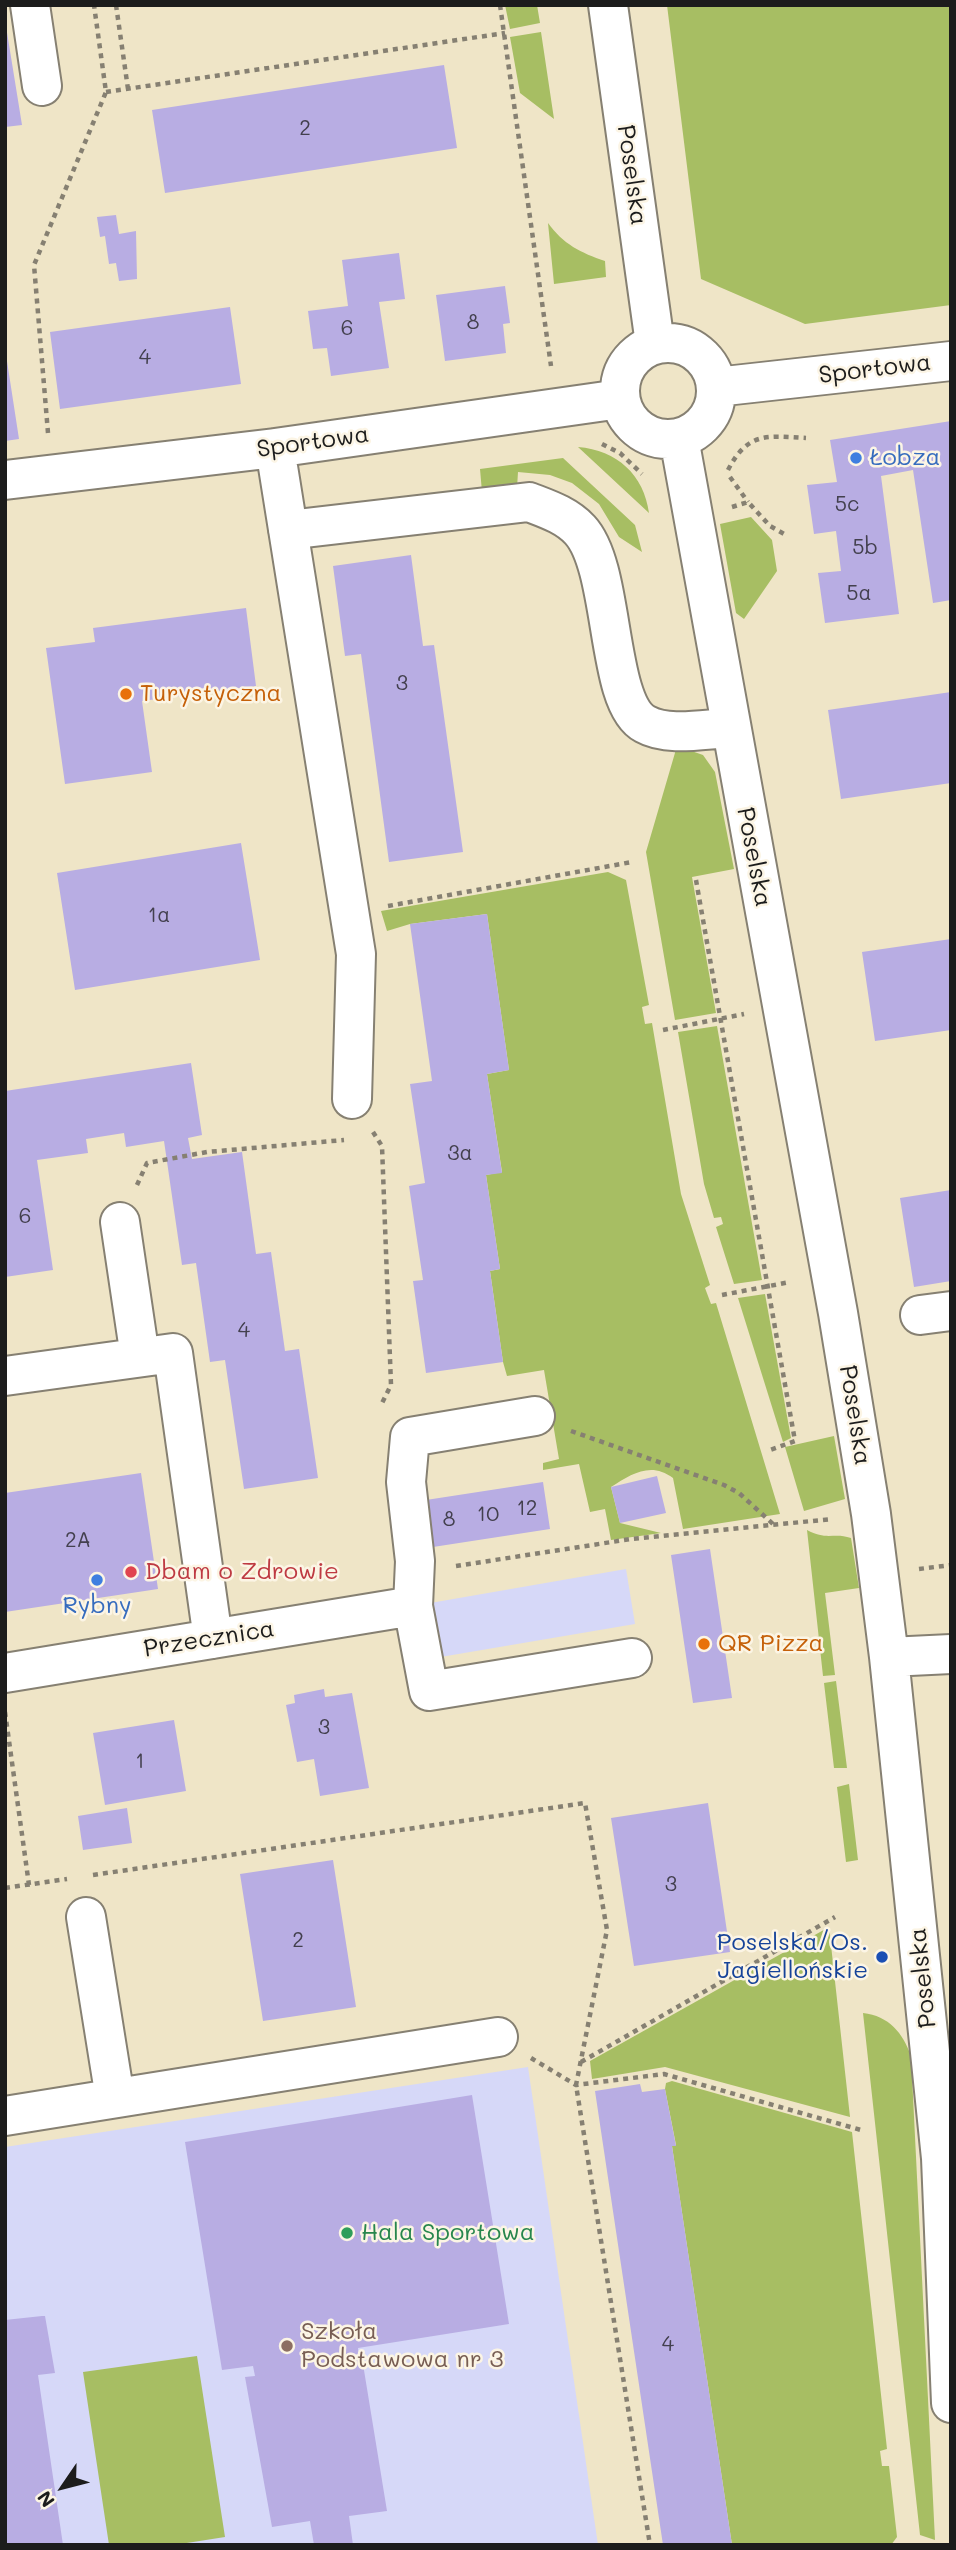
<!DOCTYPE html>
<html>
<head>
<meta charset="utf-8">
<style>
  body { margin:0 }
  #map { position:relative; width:956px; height:2550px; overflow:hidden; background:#efe5c7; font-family:Mali,sans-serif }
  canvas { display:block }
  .frame { position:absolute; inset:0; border:7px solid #1c1c1c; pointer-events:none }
  .north { position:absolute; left:28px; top:2452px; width:70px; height:70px; -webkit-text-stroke:5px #fcf5e5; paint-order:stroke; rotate:235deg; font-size:19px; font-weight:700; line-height:28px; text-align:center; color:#1c1c1c }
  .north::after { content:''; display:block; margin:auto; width:24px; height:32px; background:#1c1c1c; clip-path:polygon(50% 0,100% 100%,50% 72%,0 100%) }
</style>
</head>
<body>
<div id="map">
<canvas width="956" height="2550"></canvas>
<div class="frame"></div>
<div class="north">N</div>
</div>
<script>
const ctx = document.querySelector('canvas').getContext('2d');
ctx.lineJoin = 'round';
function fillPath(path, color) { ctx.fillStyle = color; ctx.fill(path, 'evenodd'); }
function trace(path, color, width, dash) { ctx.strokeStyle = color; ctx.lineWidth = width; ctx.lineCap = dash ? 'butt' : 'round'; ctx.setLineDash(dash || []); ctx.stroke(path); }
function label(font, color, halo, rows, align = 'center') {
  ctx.font = font + ' Mali,sans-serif'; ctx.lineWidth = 5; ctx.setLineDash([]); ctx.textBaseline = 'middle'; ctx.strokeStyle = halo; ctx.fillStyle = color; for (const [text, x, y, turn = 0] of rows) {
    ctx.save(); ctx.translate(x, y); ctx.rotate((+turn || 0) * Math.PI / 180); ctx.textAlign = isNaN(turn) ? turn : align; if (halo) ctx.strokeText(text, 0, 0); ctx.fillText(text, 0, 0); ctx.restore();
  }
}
fillPath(new Path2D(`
  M626 1569 635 1624 423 1660 413 1606Z
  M528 2067 598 2545H5V2147Z`), '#d6d8f8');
fillPath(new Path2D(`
  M505 5H537L540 23 510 29Z
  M667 5H951V305L805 324 701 279Z
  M541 32 554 119 520 93 510 37Z
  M548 223C563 244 581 253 605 261L606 277 554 284Z
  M578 447C617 450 644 475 649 513Z
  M563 458 635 525 642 552 619 537 599 504 572 483 550 475 518 472 517 488 482 492 480 469Z
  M751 517 772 540 777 571 744 619 736 613 720 524Z
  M677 746 703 755 715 772 734 869 692 877 716 1013 675 1020 646 852Z
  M608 872 626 880 649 1005 642 1007 645 1024 652 1023 681 1194 710 1285 705 1288 711 1304 716 1303 780 1514 683 1529 673 1478C651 1461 631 1474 611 1487L620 1523 661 1533 611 1540 605 1509 590 1512 579 1464 543 1470V1463L559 1459 544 1370 507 1376 503 1362 490 1271 500 1269 486 1175 502 1172 487 1074 509 1070 487 914 410 924 387 931 381 911Z
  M717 1026 762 1280 734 1284 716 1227 723 1224 721 1217 714 1218 704 1184 678 1032Z
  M765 1294 791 1438 783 1442 738 1298Z
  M834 1436 845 1499 804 1511 785 1447Z
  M807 1530C827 1541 834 1532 851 1538L859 1588 825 1593 835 1675 823 1676Z
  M836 1681 847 1768H834L824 1683Z
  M849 1784 858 1860 846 1862 837 1787Z
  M829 1927 850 2117 665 2067 592 2079 590 2061Z
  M863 2013C889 2016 903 2033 911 2056L935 2540 920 2535Z
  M672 2081 852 2132 887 2449 880 2451 882 2466H889L897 2537 891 2545H732L672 2146 676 2145 665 2089 666 2083Z
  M197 2356 225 2537 174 2545H109L83 2372Z`), '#a7be63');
fillPath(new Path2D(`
  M5 20 22 125 5 127Z
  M444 65 457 148 165 193 152 110Z
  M116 215 119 234 136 231 137 279 119 281 116 263 109 264 105 236 100 237 97 217Z
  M399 253 405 299 379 302 389 368 331 376 327 348 313 349 308 311 348 306 342 260Z
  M505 286 510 323 503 324 506 353 445 361 436 295Z
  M230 307 241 384 60 409 50 332Z
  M5 348 19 439 5 441Z
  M951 421V600L933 603 913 470 881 476 899 614 825 623 818 573 841 571 836 531 814 534 807 485 837 482 830 440Z
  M411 555 423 646 434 645 463 852 389 862 361 654 345 656 333 566Z
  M246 608 256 686 142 701 152 772 65 784 46 648 95 642 93 628Z
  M951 692V783L841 799 828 710Z
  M241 843 260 960 75 990 57 873Z
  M487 914 509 1070 487 1074 502 1173 486 1175 500 1269 490 1271 503 1362 426 1373 413 1281 423 1280 409 1186 425 1183 410 1084 432 1081 410 924Z
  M951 939V1030L875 1041 862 952Z
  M191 1063 202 1135 188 1138 192 1159 242 1152 256 1254 271 1252 285 1351 299 1349 318 1478 244 1489 225 1360 210 1362 196 1263 182 1265 164 1141 126 1147 124 1133 86 1139 88 1153 37 1160 53 1270 5 1277V1091Z
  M951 1190V1281L914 1287 900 1198Z
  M141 1473 158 1589 5 1612V1493Z
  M657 1476 666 1513 620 1523 611 1487Z
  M543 1482 550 1529 433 1547 426 1500Z
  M710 1549 732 1698 693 1703 671 1555Z
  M324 1689 325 1697 352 1693 369 1788 320 1796 314 1759 297 1762 286 1705 295 1703 294 1695Z
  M174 1720 186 1791 105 1805 93 1733Z
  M708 1803 730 1952 634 1966 611 1818Z
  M127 1808 132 1843 83 1850 78 1816Z
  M333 1860 356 2007 263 2021 240 1874Z
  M640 2084 642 2092 665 2089 676 2146H672L732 2545H663L595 2091Z
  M472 2095 509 2324 358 2348 359 2358H362L387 2511 349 2516 353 2545H314L310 2521 272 2527 245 2377 255 2376 253 2366 222 2370 185 2142Z
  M42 2316H45L55 2373 38 2375 63 2545H5V2320Z`), '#b8ade3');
const minor = new Path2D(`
  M30 5 42 86
  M608 5 655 344
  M620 391a48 48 0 1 1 96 0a48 48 0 1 1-96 0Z
  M716 387 951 361
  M679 438 838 1313 871 1514 889 1657 941 2158 951 2403
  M275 448 356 954 352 1099
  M5 480 275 448 620 399
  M288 530 529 502C547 509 566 515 580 530 616 569 605 703 645 724 668 737 704 729 730 728
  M120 1222 140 1357
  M920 1315 951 1311
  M5 1376 173 1353 213 1639
  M535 1416 410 1437 406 1482 415 1561 413 1606 429 1691 632 1658
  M889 1657 951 1654
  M5 1673 413 1606
  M86 1917 115 2098
  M5 2116 498 2037`);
trace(minor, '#868072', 42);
trace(new Path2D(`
  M116 5 128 89
  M500 5 551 366
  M106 92 505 33
  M48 433 34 265 106 92 94 5
  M602 444 620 453 642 474
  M728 470C748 431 768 436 806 438
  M730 477 748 502
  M732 507 748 502 770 526 786 535
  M696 880 795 1441 770 1450
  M388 906 632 862
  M663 1030 744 1014
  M373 1132 382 1146 391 1385 381 1405
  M137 1185 147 1163 207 1152 344 1140
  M722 1295 790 1282
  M571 1431 724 1485 739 1493 773 1524
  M456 1566 631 1539 832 1519
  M919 1569 951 1565
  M5 1712 29 1885
  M93 1875 585 1803 607 1930 576 2085 650 2545
  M5 1888 67 1879
  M531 2058 576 2085 664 2074 861 2130
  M581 2062 835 1917`), '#868072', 4.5, [5, 5]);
trace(minor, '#fff', 38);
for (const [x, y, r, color] of [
  [856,458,7,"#3f7fe0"],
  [126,694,7,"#e8710a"],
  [131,1572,7,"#e0444e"],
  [97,1580,7,"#3f7fe0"],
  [704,1644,7,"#e8710a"],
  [882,1957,7,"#1a4fb4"],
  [347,2233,7,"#2e9e5b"],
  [287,2346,7,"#8d6e63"]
]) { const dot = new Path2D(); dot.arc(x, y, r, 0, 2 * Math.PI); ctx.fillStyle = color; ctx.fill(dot); trace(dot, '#fcf5e5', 2.5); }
label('21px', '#43404e', null, [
  ["2",305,129],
  ["8",473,323],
  ["6",347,329],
  ["4",145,358],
  ["5c",847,505],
  ["5b",865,548],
  ["5a",859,594],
  ["3",402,684],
  ["1a",159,916],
  ["3a",460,1154],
  ["6",25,1217],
  ["4",244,1331],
  ["12",527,1509],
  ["10",488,1515],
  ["8",449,1520],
  ["2A",78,1541],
  ["3",324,1728],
  ["1",140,1762],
  ["3",671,1885],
  ["2",298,1941],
  ["4",668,2345]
]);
label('24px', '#1c1c1c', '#fcf5e5', [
  ["Poselska",632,175,82],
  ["Sportowa",875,369,-7],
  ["Sportowa",313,442,-8],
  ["Poselska",754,857,79],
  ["Poselska",855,1415,81],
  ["Przecznica",209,1639,-9],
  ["Poselska",923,1978,-96]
]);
label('24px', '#366cbe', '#fcf5e5', [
  ["Łobza",870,458],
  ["Rybny",97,1606,"center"]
], 'left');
label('24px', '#c56008', '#fcf5e5', [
  ["Turystyczna",140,694],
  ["QR Pizza",718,1644]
], 'left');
label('24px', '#be3a42', '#fcf5e5', [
  ["Dbam o Zdrowie",145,1572]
], 'left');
label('24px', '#164399', '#fcf5e5', [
  ["Poselska/Os.",868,1943],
  ["Jagiellońskie",868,1971]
], 'right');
label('24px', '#27864d', '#fcf5e5', [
  ["Hala Sportowa",361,2233]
], 'left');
label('24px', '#785e54', '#fcf5e5', [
  ["Szkoła",301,2332],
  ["Podstawowa nr 3",301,2360]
], 'left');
</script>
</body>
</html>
